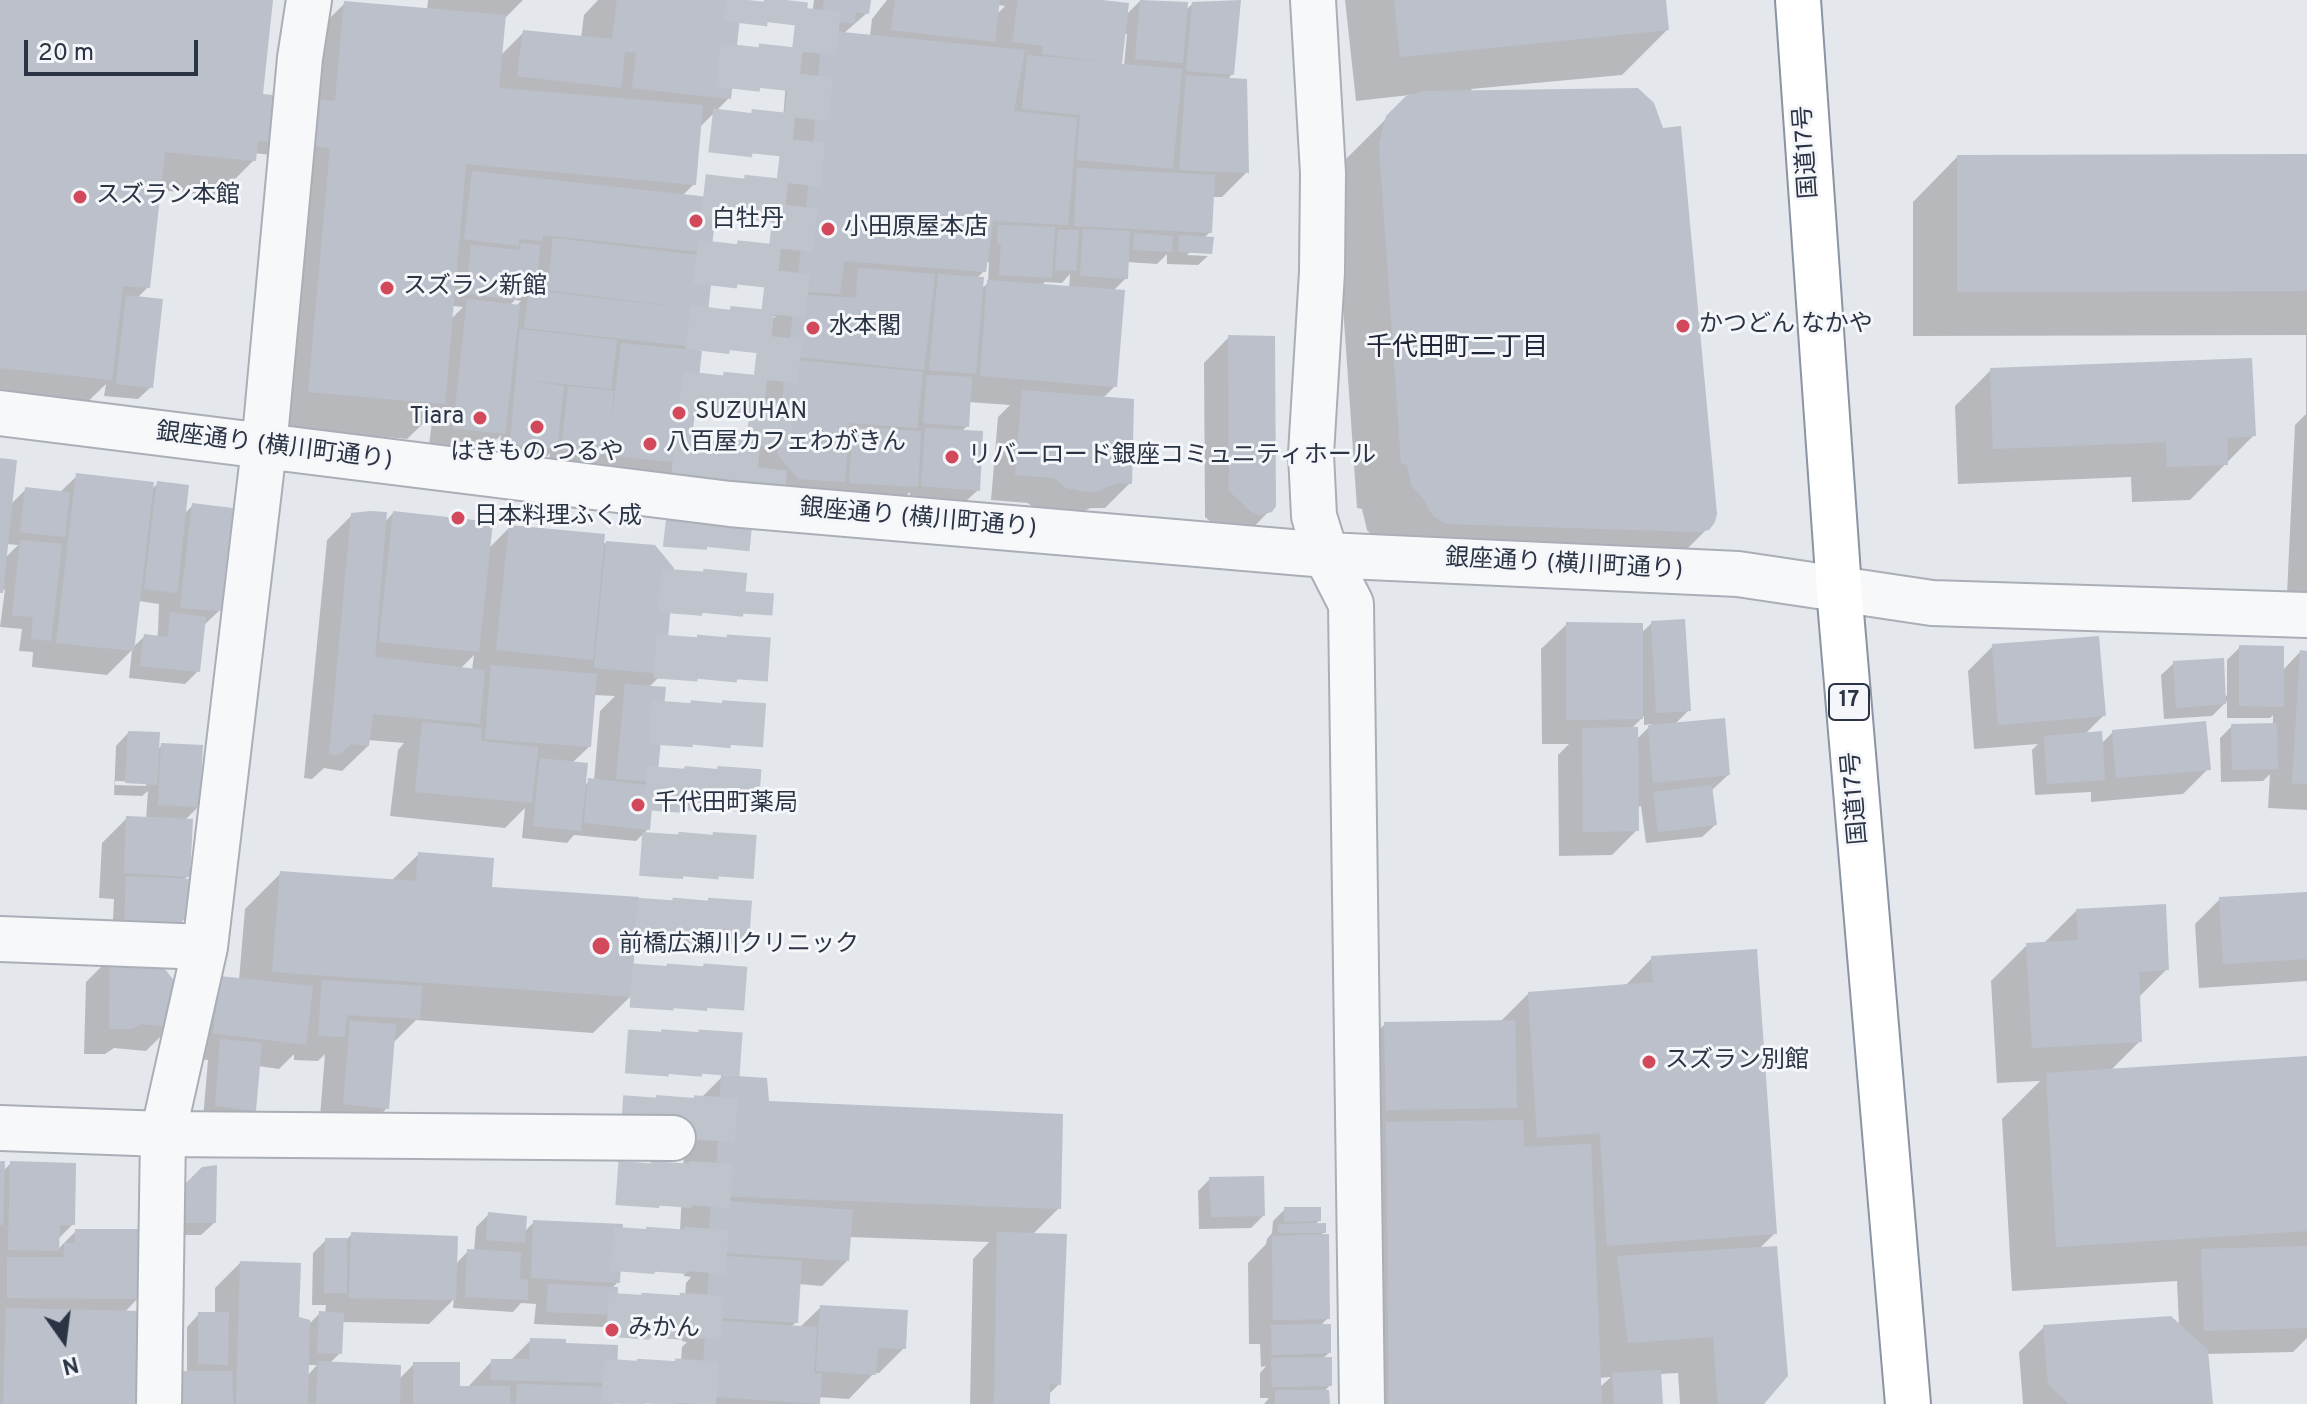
<!DOCTYPE html>
<html>
<head>
<meta charset="utf-8">
<style>
  body { margin:0 }
  #map { position:relative; width:2307px; height:1404px; overflow:hidden; background:#e4e7ec; font-family:Overpass,sans-serif }
  canvas { display:block }
  .north { position:absolute; left:24px; top:1300px; width:80px; height:80px; -webkit-text-stroke:6px #f4f6f9; paint-order:stroke; rotate:166deg; font-size:22px; font-weight:700; line-height:32px; text-align:center; color:#2b3445 }
  .north::after { content:''; display:block; margin:auto; width:28px; height:36px; background:#2b3445; clip-path:polygon(50% 0,100% 100%,50% 72%,0 100%) }
  .scale { position:absolute; left:24px; top:40px; width:174px; height:36px; box-sizing:border-box; border:4px solid #2b3445; border-top:0; padding-left:10px; font-size:24px; line-height:28px; white-space:nowrap; color:#2b3445; -webkit-text-stroke:6px #f4f6f9; paint-order:stroke }
</style>
</head>
<body>
<div id="map">
<canvas width="2307" height="1404"></canvas>
<div class="north">N</div>
<div class="scale">20 m</div>
</div>
<script>
const ctx = document.querySelector('canvas').getContext('2d');
ctx.lineJoin = 'round';
function fillPath(path, color) { ctx.fillStyle = color; ctx.fill(path, 'evenodd'); }
function trace(path, color, width, dash) { ctx.strokeStyle = color; ctx.lineWidth = width; ctx.lineCap = dash ? 'butt' : 'round'; ctx.setLineDash(dash || []); ctx.stroke(path); }
function label(font, color, halo, rows, align = 'center') {
  ctx.font = font + ' Overpass,"Noto Sans JP",sans-serif'; ctx.lineWidth = 6; ctx.setLineDash([]); ctx.textBaseline = 'middle'; ctx.strokeStyle = halo; ctx.fillStyle = color; for (const [text, x, y, turn = 0] of rows) {
    ctx.save(); ctx.translate(x, y); ctx.rotate((+turn || 0) * Math.PI / 180); ctx.textAlign = isNaN(turn) ? turn : align; if (halo) ctx.strokeText(text, 0, 0); ctx.fillText(text, 0, 0); ctx.restore();
  }
}
fillPath(new Path2D(`
  M0 0H271L261 95 303 100 309 39 345 3 427 10 428 0H523L503 20 500 56 524 32 581 38 584 15 598 0H740L729 98 699 128 694 184 682 196 709 252 704 258H712L702 347 696 353 687 463 662 488 549 462 550 453 543 460 499 456 501 435 478 458 428 453 433 414 407 439 273 427 298 158 254 153V160L218 196 159 190 148 287 137 298 151 387 138 399 104 396 106 384 74 415 0 407ZM515 300 521 301 515 307 509 306ZM452 306 463 307 451 319Z
  M814 0H869L867 13 843 34 870 36 872 19 887 0H1092L1125 16 1141 0 1185 11 1192 4 1232 74 1227 80 1247 172 1222 197H1212L1210 232 1187 255 1208 256 1198 265 1167 264V254L1157 264 1127 262 1126 278 1112 292 1115 386 1103 398 1130 483 1105 508H1091L1071 516 1040 513 1028 503 991 500 998 417 1010 405 968 402 967 426 961 432 978 490 965 502 910 498V492L891 512 773 504 752 480 762 386 767 381H764L770 321 776 316H771L780 238 771 237 778 184 787 68 821 34 810 32ZM998 5 1005 6 996 15ZM1123 33 1127 34 1124 66H1119ZM986 262H989L988 283 981 289 977 278 984 271ZM1070 274 1069 288 1041 286 1045 282 1062 283Z
  M1345 0H1664L1667 30 1622 75 1471 89 1708 528 1662 574 1380 545 1367 530 1362 509 1357 508 1335 191 1342 163 1410 95 1356 101Z
  M2307 156V616L2286 615 2295 425 2306 414V335L1913 336V202L1957 157Z
  M1229 337 1270 510 1245 536H1227L1205 517 1204 363Z
  M1991 370 2254 435 2190 500 2132 502 2131 477 1958 484 1955 406Z
  M0 460 11 504 26 489 59 493 77 476 151 490 158 483 184 514 193 505 219 611 203 626 198 671 185 684 129 678 132 650 107 675 32 667 33 652 19 651 22 629 0 627 5 589 0 593ZM6 544 18 545 5 558ZM138 601 159 604 158 632 157 637 145 636 132 648Z
  M393 513 489 548 510 527 602 543 654 547 663 673 648 688 655 781 649 787 648 829 636 841 574 835 567 843 522 838 525 808 505 828 390 816 398 750 404 743 368 740V746L342 771 324 768 312 779 304 778 327 540 352 515 385 522ZM474 655 472 670 460 669ZM594 695 615 696 600 711 594 781H589L584 786 572 763 590 746Z
  M1652 623 1689 710 1674 725 1728 775 1711 791 1715 825 1702 837 1646 843 1641 806 1636 807 1637 830 1612 855 1559 856 1558 755 1569 744H1542L1541 649 1567 624 1641 633ZM1644 716V725L1652 724 1636 740 1631 729Z
  M1993 646 2103 716 2084 735 2101 744 2113 732 2208 769 2183 794 2091 802V792L2035 795 2032 750 2038 744 1974 749 1968 671Z
  M2240 647 2282 671 2300 652 2307 653V810L2268 808 2270 774 2263 781 2221 782 2220 738 2232 726 2273 725V715L2270 718H2227V701L2212 716 2164 719 2161 675 2174 663 2227 696V660Z
  M128 733 157 750 162 745 198 807 184 821 188 876 112 940 114 899 99 898 102 843 127 818 146 819 148 791 142 796 114 795 116 746ZM115 781 146 782V786L115 785Z
  M419 854 490 889 630 997 593 1033 416 1020 392 1044 387 1108 362 1133 319 1129 325 1054 318 1061 294 1060V1054L279 1069 258 1066 254 1110 242 1123 203 1118 208 1060 188 1058 221 978 239 980 245 909 281 873 391 881Z
  M2307 894V981L2199 988 2195 924 2220 899Z
  M2076 911 2167 969 2138 998 2140 1041 2110 1071 2307 1058V1338L2293 1352 2206 1354 2211 1404H2023L2019 1352 2044 1327 2179 1325 2177 1281 2012 1291 2002 1119 2040 1081 1997 1083 1991 981 2027 945 2043 944Z
  M111 957 171 1026 146 1051 114 1048 105 1054H84L86 982Z
  M1652 958 1775 1233 1759 1249 1762 1404H1680L1678 1373 1660 1374 1661 1404H1345L1360 1049 1385 1024 1500 1022 1528 994 1624 987ZM1611 1377 1599 1388V1378Z
  M722 1077 767 1103 1059 1208 1032 1235 1059 1384 1048 1395V1404H970L973 1259 989 1242 849 1237 847 1261 822 1286 798 1284 796 1322 790 1328H799L821 1307 904 1348 879 1373H874L849 1399 818 1397 817 1404H678L682 1347 687 1342 682 1341 686 1283 691 1277 684 1276 686 1231H680L686 1113Z
  M0 1163 2 1172 11 1163 73 1224 58 1239 57 1250 76 1231 138 1298 124 1313 138 1404H0Z
  M193 1176 214 1223 201 1235H165Z
  M1210 1179 1263 1216 1251 1228 1199 1229 1198 1191Z
  M1285 1209 1319 1221 1314 1225 1324 1232 1320 1237 1328 1318 1319 1327 1329 1353 1322 1359 1330 1385 1324 1392 1328 1404H1264L1269 1398H1260V1373L1266 1366 1261 1367 1260 1344H1249L1248 1263 1266 1244 1267 1239 1272 1233 1273 1221Z
  M489 1214 523 1233 534 1222 618 1282 611 1289 615 1314 603 1327 534 1324 536 1304 521 1303 513 1312 453 1308 454 1299 429 1324 342 1322 340 1353 329 1364 399 1379 414 1364 458 1388H467L492 1361H510L531 1340 564 1345 615 1382 608 1389 613 1404H167L187 1373V1327L199 1314H215V1288L240 1263 297 1318 310 1323 320 1313 325 1314 326 1305H312L313 1253 326 1240H346L352 1234 455 1265 468 1251 474 1252 476 1227ZM307 1365H317L307 1376Z`), '#0003');
fillPath(new Path2D(`
  M0 0H273L263 94 335 101 344 1 506 15 499 88 703 105 696 185 466 164 445 404 308 392 330 148 258 141 256 161 165 152 150 288 123 286 112 380 0 368Z
  M617 0H742L731 99 632 88 636 53 625 52 621 88 517 76 523 30 612 39Z
  M824 0H871L869 14 856 12 855 24 821 20Z
  M895 0H1000L995 42 891 30Z
  M1018 0H1102L1129 3 1122 64 1182 69 1173 169 1077 160 1080 115 1022 109 1027 55 1106 62 1042 54 1043 46 1012 42Z
  M1140 0 1188 2 1183 63 1135 59Z
  M1241 0 1234 75 1186 71 1192 2Z
  M1394 0H1666L1669 30 1400 57Z
  M822 30 1025 50 1014 111 1077 118 1068 225 993 221 986 272 844 261 840 294 796 291 813 146Z
  M1186 75 1247 79 1249 173 1179 170Z
  M1638 88 1654 103 1663 128 1681 126 1717 514 1715 522 1709 530 1699 532 1447 524 1433 516 1424 500 1411 485 1407 465 1401 463 1379 145 1386 116 1406 96 1425 91Z
  M2307 154V291L1957 292V155Z
  M1077 168 1215 175 1212 233 1074 226Z
  M472 171 718 198 711 253 543 235 542 241 519 239V246L464 239Z
  M998 225 1055 227 1052 278 999 275 1001 244 997 243Z
  M1083 229 1130 231 1128 279 1080 276Z
  M1058 230H1079L1076 271 1055 270Z
  M1134 233 1173 236 1172 252 1133 250Z
  M1179 235 1214 237 1212 254 1178 252Z
  M553 238 714 257 704 348 524 328 529 290 704 310 547 290Z
  M521 243 540 245 536 289 519 287 518 300 466 294 471 245 520 250Z
  M858 268 935 274 924 370 788 356 795 294 856 298Z
  M938 274 984 277 976 374 929 370Z
  M987 280 1125 290 1117 387 980 376Z
  M126 295 163 299 153 388 116 384Z
  M467 299 520 305 505 434 453 428Z
  M520 329 617 340 611 389 525 380 564 386 557 449 510 444Z
  M1228 335 1275 336 1276 506 1272 512 1260 515 1252 512 1229 491Z
  M621 343 702 351 689 464 561 450 568 386 614 391 611 428Z
  M2252 358 2256 436 2227 438 2228 465 2167 467 2166 442 1993 449 1990 368Z
  M786 359 923 372 917 428 849 423 845 482 798 479 777 454Z
  M927 375 972 377 969 427 923 423Z
  M1022 390 1134 399 1132 484 1118 483 1098 491 1086 492 1066 488 1054 478 1015 475Z
  M853 427 921 431 918 487 849 483Z
  M925 428 983 431 980 491 921 486Z
  M0 458 17 460 3 593H0Z
  M76 473 154 482 134 651 56 643Z
  M157 481 189 485 177 593 144 589Z
  M25 487 70 492 65 537 20 532Z
  M192 503 233 508 221 611 180 608Z
  M370 511 387 512 375 657 485 670 480 724 373 714 369 746 351 744 339 755 329 754 351 513Z
  M393 511 493 522 479 652 379 642Z
  M509 525 605 534 593 660 496 650Z
  M20 540 62 544 51 641 31 639 33 617 12 615Z
  M606 541 655 545 674 568 665 674 594 668Z
  M170 612 206 617 200 672 140 666 144 634 168 637Z
  M1685 619 1691 711 1656 713 1651 621Z
  M1566 622 1643 623V719L1566 720Z
  M2099 636 2106 716 1998 725 1992 644Z
  M2239 645 2284 646V707L2239 706Z
  M2300 650 2307 651V784L2292 783Z
  M2224 658 2226 704 2176 708 2173 661Z
  M491 665 597 674 591 747 485 739Z
  M625 684 666 687 657 782 616 779Z
  M1725 718 1730 775 1653 783 1648 725Z
  M2206 721 2211 770 2116 778 2112 730Z
  M422 722 482 728 481 741 538 747 532 803 415 792Z
  M2277 723 2278 769 2232 770 2231 724Z
  M1638 727 1639 831 1583 832 1582 728Z
  M128 731 160 732 157 785 125 783Z
  M2102 731 2105 780 2047 784 2044 736Z
  M161 743 203 745 200 807 158 805Z
  M540 758 588 763 581 831 533 826Z
  M588 778 654 786 650 830 584 823Z
  M1712 785 1717 825 1658 832 1653 792Z
  M126 816 193 819 190 877 124 873Z
  M418 852 494 858 492 887 639 897 631 997 272 972 280 871 416 881Z
  M126 876 191 879 189 915 172 931 124 928Z
  M2307 892V959L2223 964 2219 897Z
  M2166 904 2169 970 2139 972 2142 1042 2032 1048 2026 943 2078 940 2076 909Z
  M1757 949 1777 1234 1607 1246 1600 1133 1537 1138 1528 992 1653 982 1651 956Z
  M110 955 156 958 180 988 173 1027 141 1024 132 1029H109Z
  M220 976 313 986 306 1045 213 1033Z
  M322 980 422 986 420 1019 347 1015 345 1037 318 1036Z
  M1515 1020 1517 1108 1386 1110 1384 1022Z
  M350 1021 396 1024 389 1109 343 1104Z
  M220 1039 262 1043 256 1111 215 1106Z
  M2307 1056V1231L2056 1247 2046 1073Z
  M721 1075 767 1078 769 1101 1063 1114 1061 1209 715 1196Z
  M1523 1120 1524 1147 1591 1144 1602 1404H1389L1386 1122Z
  M0 1161H5L3 1225H0Z
  M10 1161 76 1163 75 1225H60L59 1251 8 1250Z
  M217 1165 216 1223H176L183 1186 202 1167Z
  M1264 1176 1265 1216 1211 1217 1209 1177Z
  M711 1200 853 1210 849 1261 708 1252Z
  M1284 1207H1321V1221L1284 1222Z
  M488 1212 527 1216 525 1243 486 1240Z
  M533 1220 623 1224 620 1283 531 1278Z
  M1326 1223V1233H1278V1224Z
  M75 1229H141L140 1299 7 1298V1257H64V1243H75Z
  M351 1232 458 1236 456 1300 349 1298Z
  M997 1232 1067 1234 1061 1385 1050 1384V1404H994Z
  M1329 1234 1330 1319 1273 1320 1272 1236Z
  M325 1238H347V1293H324Z
  M1777 1246 1788 1376 1764 1404H1718L1713 1337 1628 1343 1617 1256Z
  M2307 1246V1328L2204 1331 2201 1249Z
  M467 1249 521 1252 520 1279 528 1280V1300L465 1297Z
  M710 1255 802 1261 798 1323 706 1317Z
  M240 1261 301 1263 299 1317 310 1320 308 1404H236Z
  M548 1284 618 1287 617 1315 546 1312Z
  M820 1305 908 1310 906 1349 878 1348 876 1375 816 1371Z
  M6 1308 143 1311 140 1404H3Z
  M319 1311 344 1313 342 1354 317 1353Z
  M198 1312H229L228 1365 198 1364Z
  M2171 1316 2208 1350 2213 1404H2069L2048 1384 2043 1325Z
  M706 1320 817 1327 814 1373 822 1374 820 1404 701 1396Z
  M1331 1324V1353L1272 1355 1271 1325Z
  M530 1338 566 1339V1343L618 1345 617 1383 490 1380 491 1359H529Z
  M1332 1357V1386L1272 1387 1271 1358Z
  M318 1361 401 1365 400 1404H316Z
  M413 1362H460V1386H510V1404H413Z
  M1661 1370 1663 1404H1614L1612 1373Z
  M178 1371H232L233 1404H179Z
  M517 1384 616 1387 615 1404H516Z
  M1275 1390H1329L1330 1404H1275Z`), '#bbc0ca');
trace(new Path2D(`
  M760 512 820 0
  M623 1404 685 547 748 0
  M656 1404C686 935 734 467 786 0
  M694 1404 752 592`), '#bfc3cb', 44, [44, 22]);
const minor = new Path2D(`
  M1313 0 1323 173 1322 272 1311 454 1314 516 1326 555 1351 604 1362 1404
  M0 413 730 504 1326 555 1738 574 1932 603 2307 615
  M0 939 205 947
  M0 1128 163 1134 673 1138
  M159 1404 163 1134 205 947 264 448 300 58 309 0`);
const highway = new Path2D(`
  M1798 0 1839 589 1908 1404`);
trace(minor, '#a9aeb7', 48);
trace(highway, '#8b94a3', 48);
trace(minor, '#f7f8fa', 44);
trace(highway, '#fff', 44);
for (const [x, y, r, color] of [
  [80,197,8,"#d1495b"],
  [696,221,8,"#d1495b"],
  [828,229,8,"#d1495b"],
  [387,288,8,"#d1495b"],
  [1683,326,8,"#d1495b"],
  [813,328,8,"#d1495b"],
  [679,413,8,"#d1495b"],
  [480,418,8,"#d1495b"],
  [537,427,8,"#d1495b"],
  [650,444,8,"#d1495b"],
  [952,457,8,"#d1495b"],
  [458,518,8,"#d1495b"],
  [638,805,8,"#d1495b"],
  [601,946,10,"#d1495b"],
  [1649,1062,8,"#d1495b"],
  [612,1330,8,"#d1495b"]
]) { const dot = new Path2D(); dot.arc(x, y, r, 0, 2 * Math.PI); ctx.fillStyle = color; ctx.fill(dot); trace(dot, '#f4f6f9', 3); }
for (const [x, y, w] of [
  [1849,702,40]
]) { const box = new Path2D(); box.roundRect(x - w / 2, y - 18, w, 36, 6); ctx.fillStyle = '#f4f6f9'; ctx.fill(box); trace(box, '#2b3445', 2); }
label('bold 22px', '#2b3445', null, [
  ["17",1849,702]
]);
label('24px', '#2b3445', '#f4f6f9', [
  ["国道17号",1808,152,-94],
  ["銀座通り (横川町通り)",274,448,7],
  ["銀座通り (横川町通り)",918,520,5],
  ["銀座通り (横川町通り)",1564,566,3],
  ["国道17号",1857,798,-95]
]);
label('24px', '#2b3445', '#f4f6f9', [
  ["スズラン本館",96,197],
  ["白牡丹",712,221],
  ["小田原屋本店",844,229],
  ["スズラン新館",403,288],
  ["かつどん なかや",1699,326],
  ["水本閣",829,328],
  ["SUZUHAN",695,413],
  ["Tiara",464,418,"right"],
  ["八百屋カフェわがきん",666,444],
  ["はきもの つるや",537,454,"center"],
  ["リバーロード銀座コミュニティホール",968,457],
  ["日本料理ふく成",474,518],
  ["千代田町薬局",654,805],
  ["前橋広瀬川クリニック",619,946],
  ["スズラン別館",1665,1062],
  ["みかん",628,1330]
], 'left');
label('26px', '#1d2536', '#f4f6f9', [
  ["千代田町二丁目",1457,350]
]);
</script>
</body>
</html>
